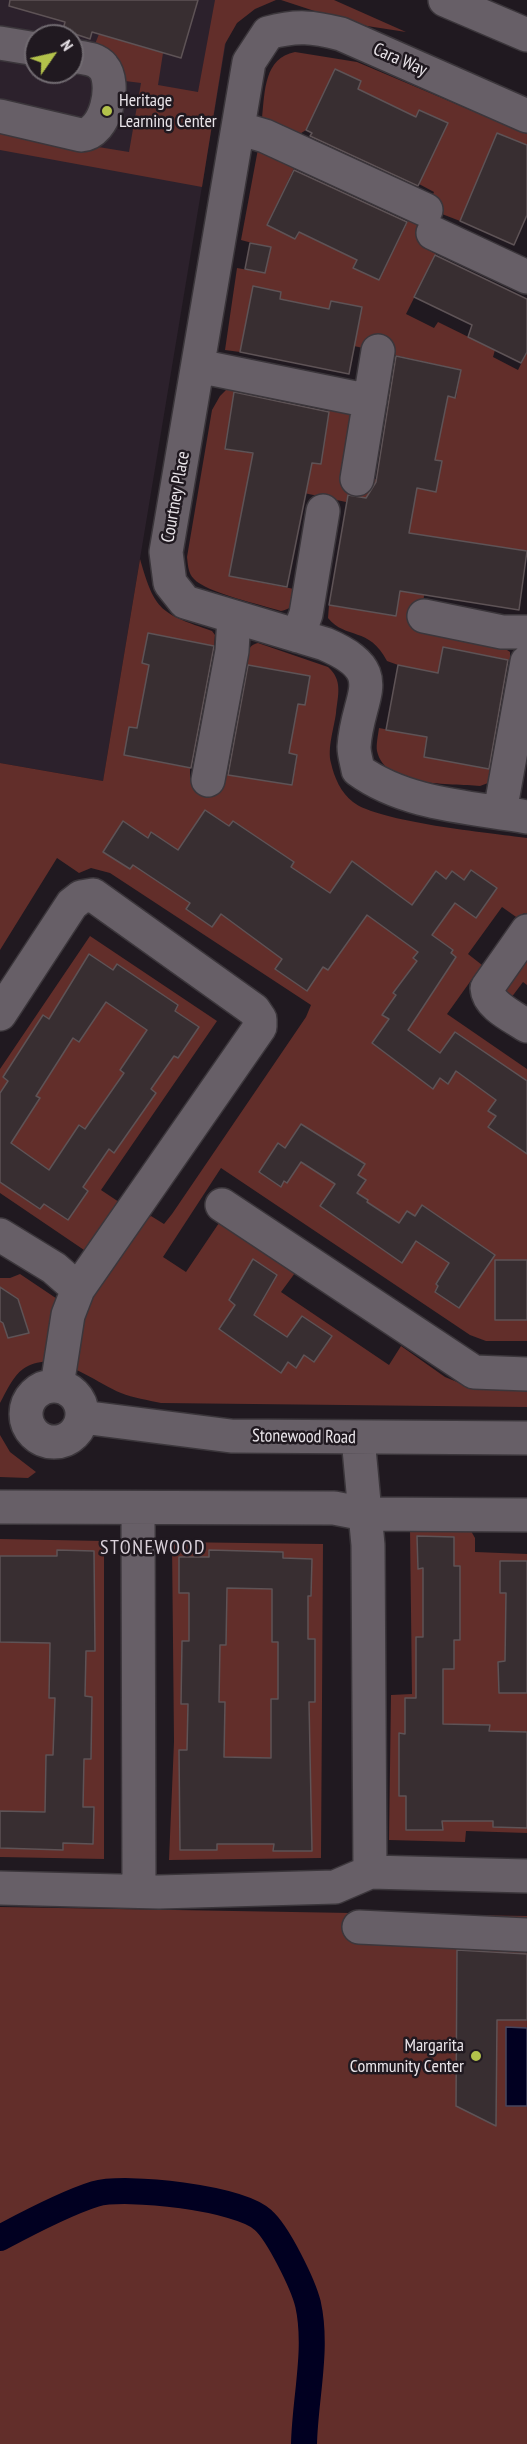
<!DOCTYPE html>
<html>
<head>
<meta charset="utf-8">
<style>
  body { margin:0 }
  #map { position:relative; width:527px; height:2444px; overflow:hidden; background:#201920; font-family:"PT Sans Narrow",sans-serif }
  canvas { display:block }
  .north { position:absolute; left:24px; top:24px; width:60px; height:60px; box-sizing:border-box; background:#201920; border:2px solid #716b71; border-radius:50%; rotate:56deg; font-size:16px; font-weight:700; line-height:24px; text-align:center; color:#eae5ea }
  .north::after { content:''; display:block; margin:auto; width:21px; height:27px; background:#b3c24b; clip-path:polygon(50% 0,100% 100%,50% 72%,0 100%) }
</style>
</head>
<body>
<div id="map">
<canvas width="527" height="2444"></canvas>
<div class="north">N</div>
</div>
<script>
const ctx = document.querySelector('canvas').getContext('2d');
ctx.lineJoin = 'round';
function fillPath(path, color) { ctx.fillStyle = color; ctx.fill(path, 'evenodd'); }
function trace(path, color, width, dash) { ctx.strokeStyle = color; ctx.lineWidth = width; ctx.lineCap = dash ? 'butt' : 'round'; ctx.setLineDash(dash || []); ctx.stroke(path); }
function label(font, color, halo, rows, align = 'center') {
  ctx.font = font + ' "PT Sans Narrow",sans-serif'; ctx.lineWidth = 5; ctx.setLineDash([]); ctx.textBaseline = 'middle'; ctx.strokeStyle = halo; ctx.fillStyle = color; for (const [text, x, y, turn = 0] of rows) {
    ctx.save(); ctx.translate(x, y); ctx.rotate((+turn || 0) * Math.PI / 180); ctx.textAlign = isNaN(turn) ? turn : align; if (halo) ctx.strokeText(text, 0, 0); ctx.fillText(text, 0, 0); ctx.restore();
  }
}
fillPath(new Path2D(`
  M0 0H233L103 781 0 763ZM36 36H72V72H36Z`), '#2c212c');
fillPath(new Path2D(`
  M215 0H276L255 9 237 23 225 44 202 187 0 150V131L129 152 141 83 125 81 121 77 95 44 99 34 163 53 158 85 198 92Z
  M281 0H334L406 32 354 24Z
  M295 52 357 62 527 134V145L497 133 460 221 442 214 423 247 436 254 406 314 434 328 438 322 495 350 493 357 518 370 527 352V551L433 537 424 595 421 632 504 648 510 652V660L443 648 424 756 490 769 488 783 480 786C451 783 385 788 377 751 376 745 378 735 379 728L406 733 398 665 387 661C369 626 346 640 328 618L329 605 396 616 413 507 348 495 346 502 248 481 229 576 299 590C296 603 294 608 281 611 262 605 205 592 194 579 188 573 188 565 187 557L212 410 220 396 226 390H235L225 449 320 464 330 405 354 411 370 478 436 492 442 461 435 460 448 396 456 398 461 370 354 346 329 309 280 299 281 292 253 287 240 352 225 350 237 268 265 273 271 248 241 240 258 149 296 164 267 225 295 239 299 232 357 260 354 268 379 280 409 219 426 210 434 192 419 184 447 123 420 110 416 117 358 89 361 81 335 69 306 130 298 135 262 118C265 91 264 58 295 52Z
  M140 559C155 612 161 613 212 631L215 635 214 646 148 633 142 663 149 665 137 728 129 727 124 755 190 768V778L223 783 225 774 292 785 297 755 289 753 298 704 310 677 244 665C246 656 247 645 258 643L328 667C343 680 338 695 336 713 334 728 327 749 331 763 334 777 341 793 353 802 378 822 490 833 527 838V915L524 913 519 919 502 907 468 954 482 965 447 1014 527 1069V1341H486L470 1335 221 1168 163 1257 186 1272 219 1223 295 1273 281 1292 389 1365 401 1346 445 1377 462 1384 527 1387V1407L161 1403C148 1400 133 1398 121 1393 92 1381 54 1347 23 1369 13 1376 6 1392 0 1403V1278H10L20 1274 81 1315 144 1221 151 1216 164 1224 172 1214 306 1017 311 1005 110 873 91 868 79 873 57 858 0 950V763L103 781Z
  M90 936 217 1021 101 1190 122 1204 87 1252 0 1193V1069Z
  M527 953V985L523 982 511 998 505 991Z
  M0 1435 10 1452 36 1472 28 1478 0 1477Z
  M410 1529 471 1531 475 1538V1552L527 1554V1833L466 1831 465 1842 389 1840 391 1695 412 1694Z
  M0 1539 104 1541V1859L0 1857Z
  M172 1542 323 1544 321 1858 169 1860 174 1742Z
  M0 1907 527 1916V2444H0Z`), '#622e2a');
const water = new Path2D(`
  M506 2027 527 2028V2106H506Z`);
fillPath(water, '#010021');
trace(water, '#47455d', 1.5);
trace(new Path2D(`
  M0 2238C28 2223 66 2203 95 2194 126 2185 240 2198 263 2220 278 2233 303 2284 308 2304 318 2349 305 2398 304 2444`), '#010021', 26);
const building = new Path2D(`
  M10 0H198L181 58 92 32 90 39 63 30 65 22 9 6Z
  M335 69 361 81 358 89 416 117 419 110 448 123 418 186 310 136 312 133 306 130Z
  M497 133 527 145V215L514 245 460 221Z
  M294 170 407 222 379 280 353 268 357 260 299 232 295 239 267 225Z
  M250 243 271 247 265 273 245 269Z
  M435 255 527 299V352L521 363 468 337 472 325 414 297Z
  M253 286 281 292 280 299 329 309 331 301 362 307 349 374 240 352Z
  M396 356 461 370 455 398 448 396 435 460 442 461 436 492 417 488 409 533 527 551 519 610 400 591 396 616 329 605 348 495 366 498 376 482Z
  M234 392 329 412 321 464 312 463 287 587 229 576 253 453 225 449Z
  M148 633 214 646 191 768 124 755 129 727 137 728 149 665 142 663Z
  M443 647 508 660 489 769 424 757 427 737 386 730 398 665 438 673Z
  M248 665 310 676 305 705 298 704 289 753 297 755 292 785 228 775Z
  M205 810 229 826 233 821 294 862 291 867 330 893 352 861 412 905 436 871 446 879 452 871 464 880 471 870 497 888 476 918 455 903 432 935 453 950 451 953 456 957 408 1030 440 1053 455 1032 527 1081V1154L488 1127 496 1116 488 1111 496 1100 456 1071 448 1084 440 1078 433 1089 372 1043 389 1019 382 1015 396 995 393 993 417 961 413 958 418 952 367 915 328 970 323 967 307 991 275 969 282 959 221 914 212 927 186 909 190 903 133 865 130 869 103 852 123 821 148 838 151 832 178 850Z
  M89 954 113 970 117 964 178 1005 175 1011 199 1027 178 1058 174 1056 151 1089 156 1093 114 1153 109 1149 83 1187 88 1191 68 1220 44 1204 40 1209 0 1182V1093L8 1081 3 1077 43 1015 49 1019ZM106 1002 147 1030 120 1070 124 1073 85 1129 79 1125 49 1170 11 1143 40 1098 36 1096 73 1038 79 1042Z
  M301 1124 365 1164 358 1175 366 1180 357 1193 368 1200 367 1202 399 1223 407 1211 415 1216 422 1205 495 1255 459 1308 435 1292 438 1286 436 1284 449 1263 416 1241 402 1263 320 1206 335 1184 301 1162 287 1183 284 1181 281 1187 259 1172 278 1143 285 1148Z
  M253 1259 277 1275 254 1315 287 1337 302 1316 332 1336 314 1362 304 1355 296 1368 288 1362 281 1373 219 1329 235 1305 229 1300Z
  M495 1260H527V1320H495Z
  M0 1287 18 1299 29 1333 8 1338 3 1323 0 1321Z
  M417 1536 454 1537V1566H460V1640H454V1669H443V1724L490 1725 489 1731 527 1732V1828L493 1827V1821H442L443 1830H406V1796H399V1733L405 1734V1698H416V1637H423V1568L418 1569Z
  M57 1550 94 1551 95 1651H86L85 1696 92 1697 91 1759H84L83 1807H94L93 1844 63 1843V1850L0 1848V1811L45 1812 46 1755H53L55 1698H49L50 1643 0 1642V1556H57Z
  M209 1550 283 1552V1558L312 1559 311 1596H308V1639H315V1702H309L312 1851H273L274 1844H217V1850H180L179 1750H187L188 1704H181L182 1641H189V1593H179V1557H209ZM227 1588 272 1589V1642H278V1699H271V1758L224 1757 225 1702H219L220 1645H226Z
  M500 1561H527V1693H499L498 1662 505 1661 506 1593H500Z
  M457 1950 527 1954V2020H497L496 2126 456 2106Z`);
fillPath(building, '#382e31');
trace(building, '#5e5356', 1.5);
const minor = new Path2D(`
  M445 0 527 35
  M0 43 36 49
  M0 116 81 135C106 134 117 83 103 67 96 58 83 58 72 56
  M527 116 341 34C313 27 297 25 268 33L249 62 166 552 170 583 185 602 325 644C392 673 357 694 354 747 354 755 357 763 358 770 406 805 471 807 527 817
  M238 128 265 136 426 210
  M433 233 527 277
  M198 366 370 401
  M357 479 378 351
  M424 616 502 632H527
  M298 636 306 614 323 511
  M208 780 232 651 234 617
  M500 812 527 662
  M527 931 487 988C488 1006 514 1017 527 1026
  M0 1014 72 904 81 897 93 895 254 1010 260 1019V1027L78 1289 68 1315 57 1386
  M222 1205 474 1372 527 1374
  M0 1235 54 1268 78 1289
  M26 1414a28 28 0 1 1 56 0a28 28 0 1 1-56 0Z
  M82 1417 231 1436 527 1438
  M358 1438 368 1545 370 1872
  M0 1507 334 1508 365 1514 527 1515
  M138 1508 139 1891
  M0 1888 159 1892 335 1887 370 1872 527 1876
  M359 1927 527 1935`);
trace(minor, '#3b363b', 36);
trace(minor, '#675f67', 33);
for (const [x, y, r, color] of [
  [107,111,6,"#b3c24b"],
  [476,2056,6,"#b3c24b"]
]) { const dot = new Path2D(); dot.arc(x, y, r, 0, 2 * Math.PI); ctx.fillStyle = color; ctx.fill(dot); trace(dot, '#201920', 2); }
label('18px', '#eae5ea', '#201920', [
  ["Cara Way",400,60,24],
  ["Courtney Place",176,497,-80],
  ["Stonewood Road",304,1437,1]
]);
label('18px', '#eae5ea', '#201920', [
  ["Heritage",119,101],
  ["Learning Center",119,122],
  ["Margarita",464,2046,"right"],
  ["Community Center",464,2067,"right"]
], 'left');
ctx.letterSpacing = '1.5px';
label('20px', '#dad1da', '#201920', [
  ["STONEWOOD",153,1548]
]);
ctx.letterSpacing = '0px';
</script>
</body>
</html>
